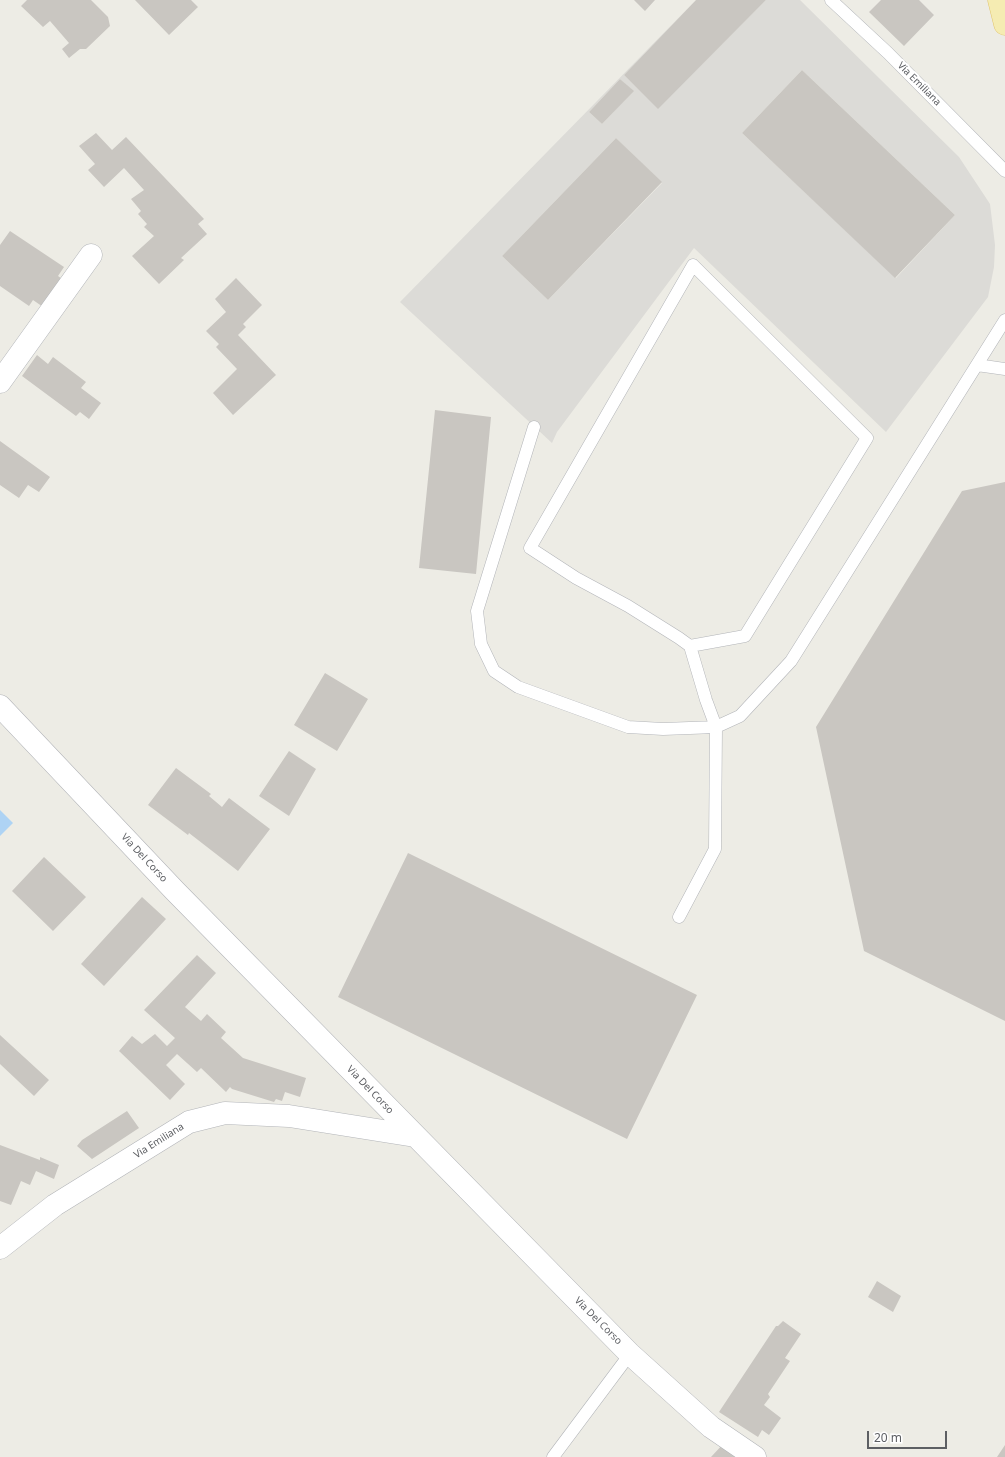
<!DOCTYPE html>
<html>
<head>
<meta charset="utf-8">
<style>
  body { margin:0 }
  #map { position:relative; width:1005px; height:1457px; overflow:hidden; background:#edece5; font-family:"Noto Sans",sans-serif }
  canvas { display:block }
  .scale { position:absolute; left:867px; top:1431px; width:80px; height:18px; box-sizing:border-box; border:2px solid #5d5f63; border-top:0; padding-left:5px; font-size:12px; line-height:14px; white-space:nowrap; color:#5d5f63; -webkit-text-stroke:3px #fff; paint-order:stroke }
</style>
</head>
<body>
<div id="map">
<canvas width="1005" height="1457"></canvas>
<div class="scale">20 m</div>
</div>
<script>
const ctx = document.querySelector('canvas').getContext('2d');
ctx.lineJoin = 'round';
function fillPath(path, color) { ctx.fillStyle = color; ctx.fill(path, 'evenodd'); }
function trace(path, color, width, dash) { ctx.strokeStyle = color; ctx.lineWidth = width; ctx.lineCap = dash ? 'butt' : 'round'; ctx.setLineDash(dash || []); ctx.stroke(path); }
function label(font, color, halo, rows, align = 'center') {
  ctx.font = font + ' "Noto Sans",sans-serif'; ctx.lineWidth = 4; ctx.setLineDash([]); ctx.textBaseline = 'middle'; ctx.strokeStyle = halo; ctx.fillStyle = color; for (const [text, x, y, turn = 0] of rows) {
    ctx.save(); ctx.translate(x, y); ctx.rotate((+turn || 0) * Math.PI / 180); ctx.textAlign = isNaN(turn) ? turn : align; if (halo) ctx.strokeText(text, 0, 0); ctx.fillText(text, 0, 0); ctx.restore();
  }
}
fillPath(new Path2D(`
  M696 0 624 75 658 108 766 0H800L959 157 990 204 995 245 994 267 988 297 886 432 694 248 557 432 552 443 400 302ZM802 70 955 215 896 278 742 133ZM620 79 633 91 602 124 589 112ZM616 138 662 183 548 300 502 256Z`), '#dcdbd7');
fillPath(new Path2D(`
  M0 810 13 823 0 836Z`), '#aed3f4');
fillPath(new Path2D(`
  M27 0H91L108 17 110 26 86 49H80L69 58 62 49 69 43 50 21 43 27 21 6Z
  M135 0H191L198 7 169 35Z
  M634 0H655L645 11Z
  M696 0H766L658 109 624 75Z
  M881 0H919L934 15 904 46 869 12Z
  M802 70 955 215 895 278 742 133Z
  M620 79 634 91 602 124 589 112Z
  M96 133 112 150 126 137 204 219 198 224 207 234 181 258 184 260 159 284 132 256 154 236 144 227 147 224 138 214 141 211 131 199 144 190 124 168 104 187 88 170 95 164 79 146Z
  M616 138 662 182 548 300 502 256Z
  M10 231 64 267 58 276 65 281 46 309 33 300 29 306 0 286V245Z
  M236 278 262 305 243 324 246 327 238 335 276 375 233 415 213 393 237 369 216 347 219 344 206 331 226 312 215 299Z
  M37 355 48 364 53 357 86 382 81 388 101 403 89 419 80 412 76 416 22 376Z
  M435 410 491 417 476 574 419 568Z
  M0 441 50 477 39 492 28 485 19 498 0 485Z
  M1005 482V1021L864 951 816 727 962 491Z
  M325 673 368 699 337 751 294 725Z
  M289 751 316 769 289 816 259 796Z
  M176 768 211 794 209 796 222 807 229 798 270 829 238 871 189 833 188 835 148 805Z
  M408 853 697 995 627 1139 338 997Z
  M44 857 86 897 53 931 12 891Z
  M142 897 166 919 104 986 81 964Z
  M197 955 216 973 185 1007 201 1021 207 1014 226 1032 221 1038 243 1058 306 1078 300 1097 285 1092 282 1101 276 1099 274 1102 232 1089 230 1087 226 1092 201 1068 197 1072 177 1054 166 1065 185 1084 170 1100 119 1051 132 1036 142 1044 155 1034 167 1046 175 1038 144 1010Z
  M0 1035 49 1080 34 1096 0 1064Z
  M127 1111 139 1128 92 1159 77 1146 82 1140Z
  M0 1145 40 1160V1157L59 1165 54 1179 36 1171 30 1185 21 1181 11 1205 0 1201Z
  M877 1281 901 1296 893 1312 868 1297Z
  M783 1321 801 1334 785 1358 790 1361 768 1394 770 1397 764 1405 781 1418 769 1435 762 1430 758 1437 719 1412 776 1326H778Z
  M724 1443 739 1457H711Z
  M1005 1445V1457H997Z`), '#c9c6c1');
const lane = new Path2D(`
  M831 0 888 53 1005 171
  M977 365 1005 369
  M534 427 477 611 481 644 494 671 518 687 628 727 663 729 716 727 740 716 791 661 1005 320
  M679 917 715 849 716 727 706 700 690 646 679 638 628 606 576 578 530 548 693 265 867 438 745 636 690 646
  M553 1457 630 1354`);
const street = new Path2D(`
  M0 382 91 255
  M0 706 175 891 630 1354 711 1427 755 1457
  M0 1248 55 1205 189 1122 225 1113 289 1116 415 1136`);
const primary = new Path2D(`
  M999 0 1005 24`);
trace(lane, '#b2b4b8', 13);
trace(street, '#b2b4b8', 23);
trace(primary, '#e0c36b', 23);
trace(lane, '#fff', 12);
trace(street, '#fff', 22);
trace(primary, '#f5ecb2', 22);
label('10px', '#5d5f63', '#fff', [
  ["Via Emiliana",919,84,45],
  ["Via Del Corso",144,858,47],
  ["Via Del Corso",370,1090,46],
  ["Via Emiliana",159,1141,-32],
  ["Via Del Corso",598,1321,45]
]);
</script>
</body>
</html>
